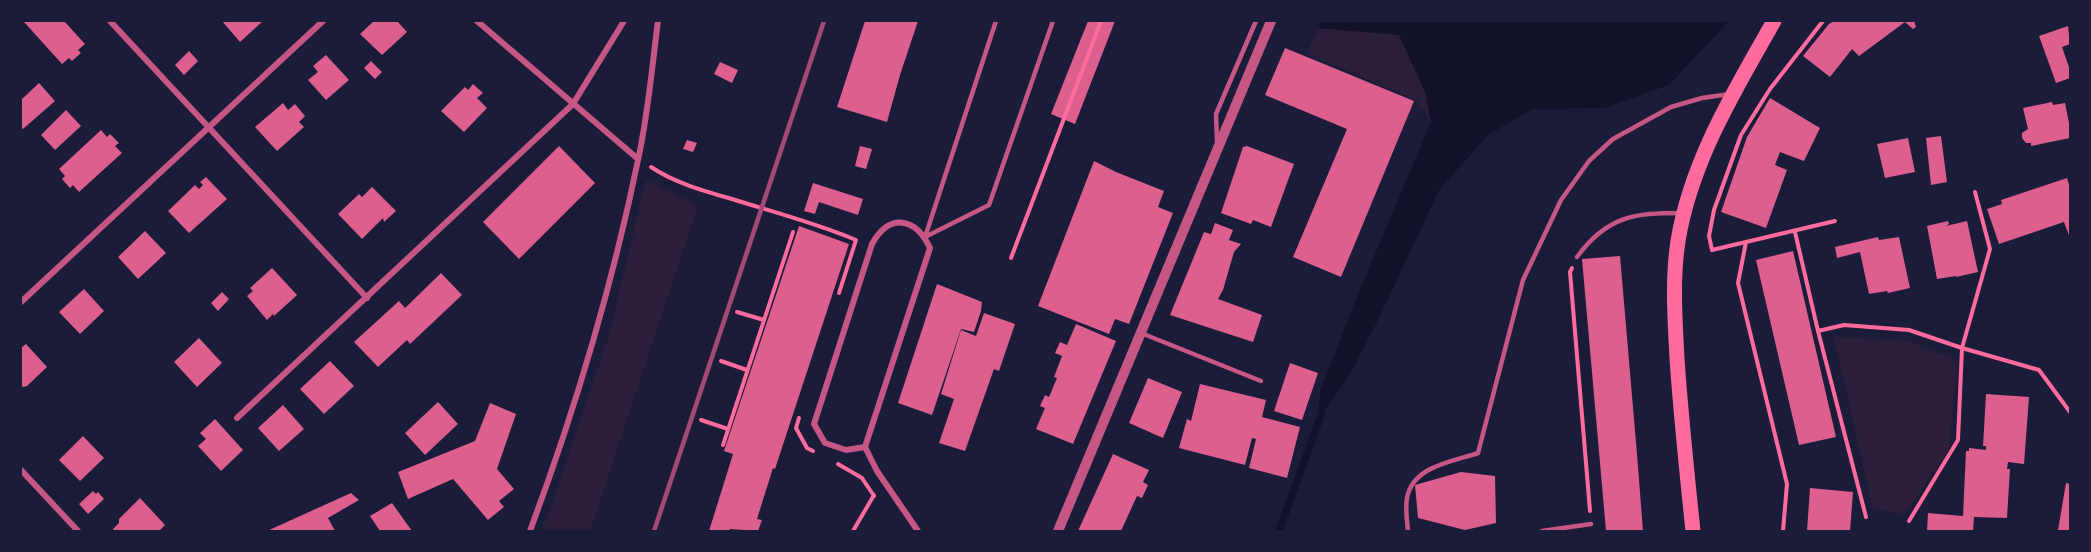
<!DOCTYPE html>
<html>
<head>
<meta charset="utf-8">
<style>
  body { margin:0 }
  #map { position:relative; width:2091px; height:552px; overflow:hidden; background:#1b1b3a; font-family:Roboto,sans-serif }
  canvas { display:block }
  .frame { position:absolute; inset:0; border:22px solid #1b1b3a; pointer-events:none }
</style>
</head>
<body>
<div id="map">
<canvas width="2091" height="552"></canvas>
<div class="frame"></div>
</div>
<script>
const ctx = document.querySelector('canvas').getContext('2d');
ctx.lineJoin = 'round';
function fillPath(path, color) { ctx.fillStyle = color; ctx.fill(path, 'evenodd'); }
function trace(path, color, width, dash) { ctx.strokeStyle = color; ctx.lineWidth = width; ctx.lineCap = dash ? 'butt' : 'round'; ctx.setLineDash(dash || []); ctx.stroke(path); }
fillPath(new Path2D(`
  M1319 28 1399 35 1426 94 1431 122 1416 100 1306 53Z
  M646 180 698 206 590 531H542L608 338Z
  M1834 337 1908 341 1958 361 1949 450 1905 514 1873 509Z`), '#2a1e3b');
fillPath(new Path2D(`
  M1321 21H1729L1669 85 1603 108 1532 109 1488 135 1439 190 1378 320 1351 372 1317 422 1321 389 1357 297 1431 122 1426 94 1399 35 1319 28Z`), '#12122b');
trace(new Path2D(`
  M1279 531 1321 415`), '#12122b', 7);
fillPath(new Path2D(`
  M25 21H64L85 44 78 50 81 53 72 61 69 58 62 64 24 22Z
  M222 21H263L240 42Z
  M374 21H397L407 32 382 55 360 34Z
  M865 21H918L900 75 887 122 837 107Z
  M1088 21H1115L1075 124 1051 114Z
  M1834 21H1914L1916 27 1913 29 1905 22 1859 56 1852 49 1830 77 1803 56 1829 24Z
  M2068 26 2070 44 2062 47 2070 70V78L2056 83 2039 36Z
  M1285 48 1414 101 1341 277 1293 257 1347 129 1265 95Z
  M189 51 198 61 184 75 175 65Z
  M326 55 349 80 326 100 308 80 318 72 313 66Z
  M371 61 382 72 375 79 364 68Z
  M720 62 738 70 732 83 714 74Z
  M39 83 55 101 23 129 21 127V100Z
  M473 84 483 93 477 98 487 108 464 132 441 111 465 87 468 90Z
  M1770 98 1820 128 1804 161 1780 152 1775 165 1787 170 1766 228 1721 212 1747 137Z
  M2052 102 2053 105 2065 103 2070 128V138L2031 146V143H2026L2022 138V133L2028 129 2023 108Z
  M283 103 288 110 295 104 305 116 299 122 304 127 277 151 255 127Z
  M66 110 81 126 55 150 41 135Z
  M101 130 107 137 110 134 119 143 115 146 122 153 79 192 73 185 70 188 62 179 65 176 59 169Z
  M1941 136 1947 182 1931 185 1926 138Z
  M1908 138 1915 172 1885 178 1877 144Z
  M687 140 697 143 693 152 683 149Z
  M559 146 595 183 519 259 483 222Z
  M860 146 872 149 866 169 855 166Z
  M1247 146 1294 164 1271 227 1253 220 1251 224 1221 213 1243 147Z
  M1094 161 1116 172 1164 191 1158 207 1173 213 1129 324 1115 319 1109 334 1038 306Z
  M206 177 227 199 189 233 168 211 195 185 199 189 203 185 200 182Z
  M2067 178 2070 188V238L2064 222 1999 244 1987 209 2002 204 2001 200Z
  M813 183 863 199 858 215 819 202 815 214 804 211Z
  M372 187 396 211 384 222 383 218 362 239 338 214 359 194 362 197Z
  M1948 221 1949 224 1946 226 1967 221 1978 272 1956 277V276L1937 279 1927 226Z
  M1215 223 1233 230 1229 240 1241 244 1234 252 1223 290 1218 299 1262 315 1253 342 1170 315 1204 232 1211 234Z
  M799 226 849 244 775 469 773 468 757 519 762 520 758 531 730 529 729 531H709L733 454 724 451Z
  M145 231 166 253 138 279 118 257Z
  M1878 237 1879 240 1899 237 1910 288 1888 293 1887 291 1869 294 1860 252 1837 258 1835 247Z
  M1793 251 1836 437 1799 445 1756 260Z
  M1620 256 1637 454 1643 531H1606L1582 259Z
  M272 268 297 295 274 316 273 314 267 320 247 296 253 291 250 288Z
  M441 273 462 295 410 344 407 340 378 367 354 342 399 301 405 308Z
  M937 284 982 302 981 311 974 332 961 329 932 415 898 403Z
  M84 289 104 311 80 334 59 312Z
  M222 292 229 299 218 311 211 303Z
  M984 313 1015 324 999 371 994 369 965 451 939 443 954 399 941 394 961 330 976 336Z
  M1076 324 1116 341 1073 444 1036 429 1045 408 1040 406 1045 395 1049 397 1057 378 1054 377 1062 356 1055 353 1060 342 1067 345Z
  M199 338 222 363 197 387 174 362Z
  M26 344 47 367 27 386 23 387 21 386V348Z
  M330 361 354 386 324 414 300 389Z
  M1290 363 1318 373 1302 420 1274 411Z
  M1148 378 1182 392 1163 438 1129 423Z
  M1200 384 1266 400 1262 417 1300 427 1287 478 1249 468 1256 439 1252 438 1245 465 1179 448 1187 419 1191 421Z
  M1986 394 2029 397 2024 464 2008 462 2007 469H2010L2007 518 1974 517 1973 531H1927L1928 513 1963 516 1966 451H1969V448L1986 450V446H1983Z
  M438 402 458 424 425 455 405 433Z
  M490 403 516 414 497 469 514 489 499 501 504 507 488 520 453 479 408 499 398 472 475 441Z
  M283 405 304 429 279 451 258 428Z
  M215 419 243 450 221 471 198 446 206 439 200 433Z
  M83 436 104 458 80 481 59 460Z
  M1113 454 1149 470 1143 482 1148 485 1142 498 1137 496 1121 531H1078Z
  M1461 472 1495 476 1496 523 1465 530 1418 518 1415 485Z
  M2066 483 2070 484V531L2058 530Z
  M1810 488 1853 492 1850 531H1807Z
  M93 491 96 494 98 492 104 499 88 514 79 504Z
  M351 493 359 500 328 518 335 531H267Z
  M140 498 165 525 159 531H115L113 529 119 523V519Z
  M392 503 412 531H380L370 516Z`), '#dd5f8e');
trace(new Path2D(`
  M1823 21 1770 89 1741 135 1714 210 1709 236 1712 250 1835 221
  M651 167C675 183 704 191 732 199 773 212 816 223 856 240L839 293
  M1795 232 1818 331 1844 325 1909 330 1962 348 2039 370 2070 412
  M1746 242 1738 283 1787 484 1783 531
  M1011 258 1101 21
  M1572 268 1570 272 1590 511
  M737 312 764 320
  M1818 331 1866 517
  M721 361 747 370
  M799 418 796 428 807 448 813 451
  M701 420 728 429
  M723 445 793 232
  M838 464 862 478 874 496
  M1909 521 1958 440 1962 348 1990 249 1975 192
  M853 531 874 495`), '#ff6b9d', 4);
trace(new Path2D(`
  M1217 142 1216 114 1256 21
  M925 237 989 205 1053 21
  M925 237 996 21
  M1577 257C1607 216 1634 213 1682 213
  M1141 333 1261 381
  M1408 531C1407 521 1405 508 1407 498 1413 466 1451 462 1478 453L1523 280 1561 200 1589 161 1613 139 1671 107 1702 98 1730 94
  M1542 531 1591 524`), '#c65784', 4.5);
trace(new Path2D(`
  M110 21 367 298
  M477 21 638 159
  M21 302 323 21
  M237 418 573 104 624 21
  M865 447 846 450 825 443 814 424 872 244C890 212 916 218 930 248L865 447 877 471 918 531
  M21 470 78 531
  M530 531C575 410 612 287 638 160 648 115 652 67 658 21`), '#c65784', 6);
trace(new Path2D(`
  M1058 531 1271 21`), '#c65784', 10);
trace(new Path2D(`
  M1693 531C1687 474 1681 416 1677 359 1675 319 1672 280 1678 241 1691 161 1735 90 1774 21`), '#ff6b9d', 15);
trace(new Path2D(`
  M654 531 824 21`), '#a44b75', 4.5);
</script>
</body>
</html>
